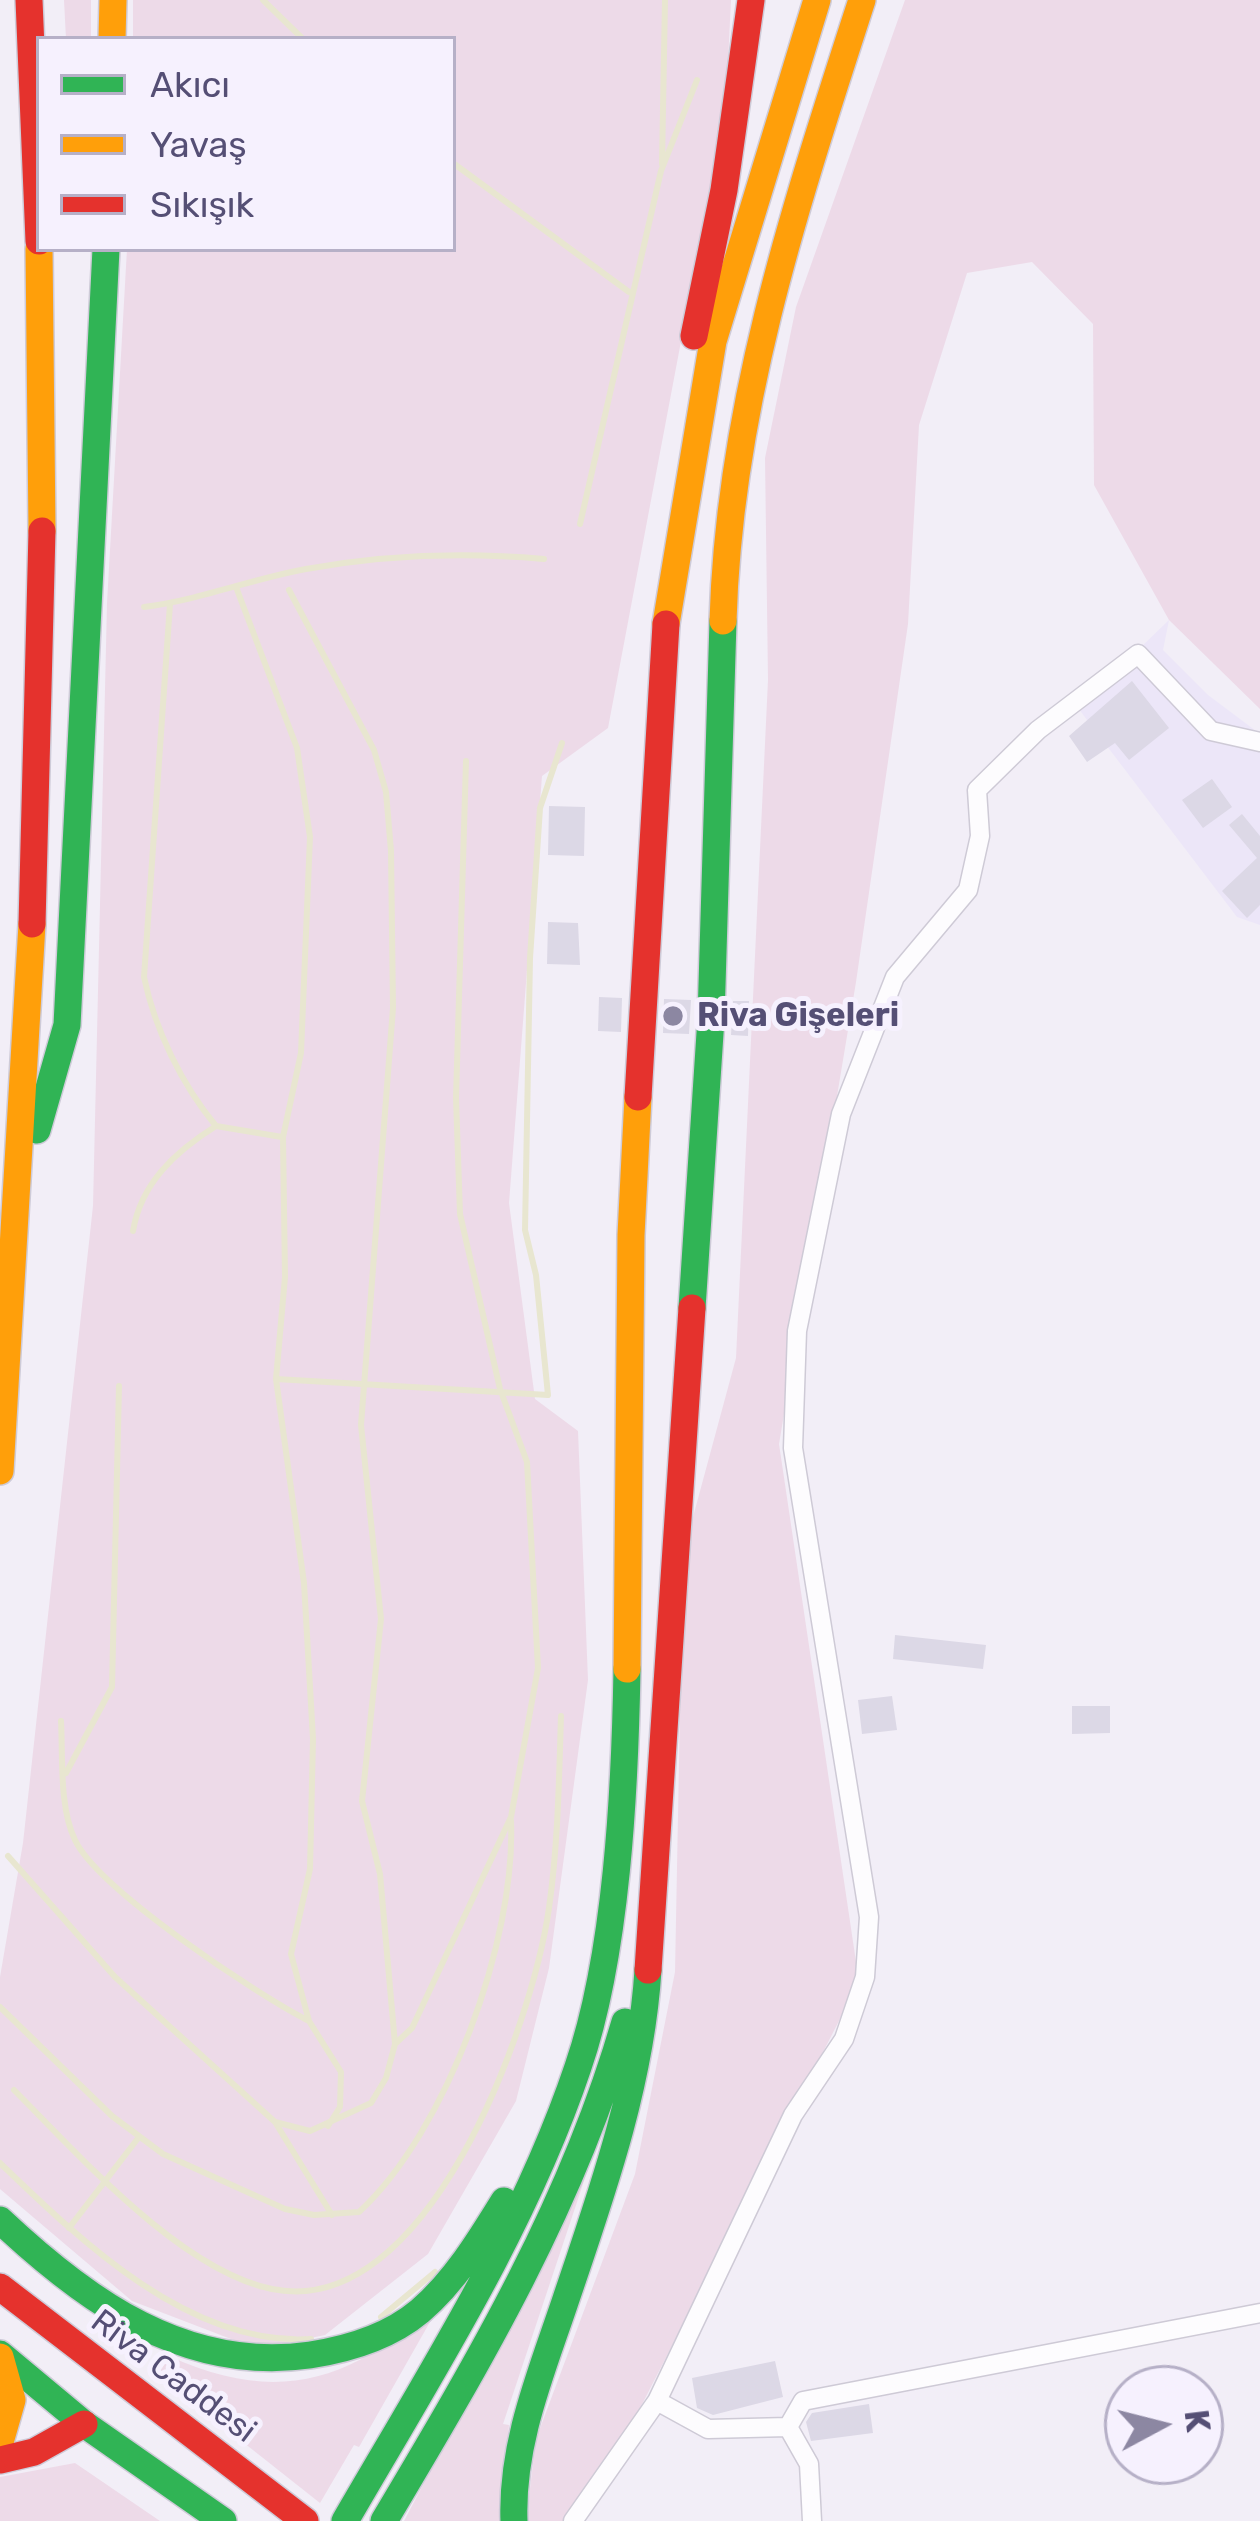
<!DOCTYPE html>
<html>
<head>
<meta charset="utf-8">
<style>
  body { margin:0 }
  #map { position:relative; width:1260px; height:2521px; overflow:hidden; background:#f2eef7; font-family:Rubik,sans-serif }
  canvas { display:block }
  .legend { position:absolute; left:36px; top:36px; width:420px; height:216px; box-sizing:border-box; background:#f6f1fe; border:3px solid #b6b0c7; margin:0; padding:15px 21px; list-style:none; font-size:36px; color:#554f75 }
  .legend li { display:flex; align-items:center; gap:24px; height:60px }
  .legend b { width:60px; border:3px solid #b6b0c7 }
  .north { position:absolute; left:1104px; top:2365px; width:120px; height:120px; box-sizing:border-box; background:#f6f1fe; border:3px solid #b6b0c7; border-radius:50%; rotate:83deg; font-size:33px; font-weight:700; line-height:48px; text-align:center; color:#554f75 }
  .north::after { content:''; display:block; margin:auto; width:42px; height:54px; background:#8c87a2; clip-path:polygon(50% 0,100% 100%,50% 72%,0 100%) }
</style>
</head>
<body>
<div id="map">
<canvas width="1260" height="2521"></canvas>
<ul class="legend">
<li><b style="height:15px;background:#30b455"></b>Akıcı</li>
<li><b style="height:15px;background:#ff9f0a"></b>Yavaş</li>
<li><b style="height:15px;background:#e5322d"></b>Sıkışık</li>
</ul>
<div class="north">K</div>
</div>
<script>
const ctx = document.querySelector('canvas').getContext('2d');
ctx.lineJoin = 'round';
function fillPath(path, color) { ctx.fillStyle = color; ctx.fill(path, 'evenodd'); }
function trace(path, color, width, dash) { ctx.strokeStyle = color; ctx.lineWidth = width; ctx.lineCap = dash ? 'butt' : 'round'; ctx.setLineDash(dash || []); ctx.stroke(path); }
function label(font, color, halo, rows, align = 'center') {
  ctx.font = font + ' Rubik,sans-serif'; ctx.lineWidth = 10; ctx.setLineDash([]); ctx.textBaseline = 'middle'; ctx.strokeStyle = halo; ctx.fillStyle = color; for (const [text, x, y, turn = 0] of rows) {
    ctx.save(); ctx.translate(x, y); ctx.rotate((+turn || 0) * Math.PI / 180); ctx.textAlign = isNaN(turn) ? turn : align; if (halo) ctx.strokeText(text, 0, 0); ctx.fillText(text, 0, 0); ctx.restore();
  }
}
fillPath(new Path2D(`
  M1169 620 1163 650 1208 695 1260 734V925L1237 917 1078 708Z`), '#ece6f8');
fillPath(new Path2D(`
  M64 0H91V39H66Z
  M133 0H731L726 103 608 728 542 776 509 1203 535 1399 578 1431 588 1680 549 1968 516 2101 428 2254 325 2335 257 2349 132 2301 0 2189V1977L23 1843 93 1206 107 603 127 249H453V39H133Z
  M905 0H1260V709L1169 620 1094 485 1093 324 1032 262 967 273 919 425 908 624 856 982 779 1444 859 1982 582 2521H526L536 2439 635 2174 675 1972 683 1554 736 1358 768 680 765 458 796 307Z
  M587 2172 503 2424 509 2425 499 2521H404Z
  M443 2299 359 2447 354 2445 320 2503 158 2375 169 2356C283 2408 356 2378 443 2299Z
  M75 2463 160 2521H0V2477Z`), '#eddae8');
trace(new Path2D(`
  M263 0 303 39
  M453 163 629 292
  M662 164 665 0
  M580 524 661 171 697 80
  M236 587 297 748 310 837 301 1053 283 1137 285 1277 276 1379 304 1583 313 1739 310 1869 291 1954 309 2021 341 2072 340 2107 328 2126
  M170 604 144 977C155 1030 182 1085 216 1126L282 1137
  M144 607C200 600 251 579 306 569 384 555 465 552 544 559
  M133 1231C141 1183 176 1151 216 1126
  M276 1379 548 1395 536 1275 525 1230 530 958 540 808 562 743
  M61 1721C63 1757 59 1807 75 1840 98 1889 256 1994 307 2020
  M66 1773 112 1687 119 1386
  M8 1856 115 1977 275 2122 310 2131 371 2103 386 2078 395 2044 380 1874 362 1801 381 1619 361 1425 393 1008 391 851 386 792 374 750 289 590
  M0 2007 112 2116 163 2154 285 2209 314 2215 359 2212C447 2131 516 1940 511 1821
  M395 2044 412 2028 511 1817 538 1668 527 1462 500 1389 460 1214 456 1098 466 761
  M14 2090C79 2155 180 2270 272 2289 428 2321 532 2026 549 1908 558 1845 559 1780 561 1716
  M275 2122 332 2215
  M0 2163C81 2241 190 2347 311 2339
  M69 2228 139 2137
  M381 2317 435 2272`), '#e8e6d0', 6);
fillPath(new Path2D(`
  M1132 681 1169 728 1129 760 1115 743 1087 762 1069 736Z
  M1212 779 1232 807 1203 828 1182 800Z
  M549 806 585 807 584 856 548 855Z
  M1242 814 1260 836V905L1247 918 1222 891 1257 858 1229 825Z
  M548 922 578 923 580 965 547 964Z
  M599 997 622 998 621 1032 598 1031Z
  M664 999 691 1000 689 1034 663 1033Z
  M733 1001H749L748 1036 731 1035Z
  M895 1635 986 1645 983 1669 893 1659Z
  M892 1696 897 1730 862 1734 858 1700Z
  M1072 1706H1110V1733L1072 1734Z
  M775 2361 783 2397 713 2415 697 2408 692 2378Z
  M869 2404 873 2433 811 2441 806 2422 812 2413Z`), '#dcd8e6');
const street = new Path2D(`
  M657 2401 708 2429 788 2427 803 2401 1260 2313
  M788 2427 809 2464 812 2521
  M573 2521 657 2401 793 2115 844 2039 865 1977 869 1917 793 1448 797 1331 841 1114 895 977 968 890 980 836 977 790 1038 730 1138 654 1211 731 1260 742`);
const fast = new Path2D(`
  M37 1130 67 1025 106 249
  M692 1308 711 1018 723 621
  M0 2220C86 2301 185 2373 310 2355 349 2349 389 2337 420 2311 455 2281 480 2240 504 2201
  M0 2354 84 2424 223 2521
  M345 2521C430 2374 524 2228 578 2067 617 1954 625 1789 627 1669
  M384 2521C480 2360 573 2203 625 2022
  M514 2521C511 2443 542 2371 566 2299 602 2193 641 2083 648 1970`);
const slow = new Path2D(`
  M112 39 113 0
  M39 249 42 531
  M723 621C729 405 796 204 862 0
  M666 624 713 341 817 0
  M0 1471 32 924
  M627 1669 631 1235 638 1097
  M0 2357 12 2400 0 2442`);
const jam = new Path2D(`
  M29 0 39 241
  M694 336 724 190 751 0
  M32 924 42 531
  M638 1097 666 624
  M648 1970 692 1308
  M0 2287 305 2521
  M0 2460 34 2452 84 2424`);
trace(street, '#cecad6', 21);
trace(fast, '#cecbd8', 30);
trace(slow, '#cecbd8', 30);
trace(jam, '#cecbd8', 30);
trace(street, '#fdfcfe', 18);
trace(fast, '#30b455', 27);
trace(slow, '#ff9f0a', 27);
trace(jam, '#e5322d', 27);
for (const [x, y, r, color] of [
  [673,1016,12,"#8c87a2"]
]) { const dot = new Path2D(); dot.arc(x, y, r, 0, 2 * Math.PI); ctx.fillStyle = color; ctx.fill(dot); trace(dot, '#f6f1fe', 4.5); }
label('bold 33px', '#554f75', '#f6f1fe', [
  ["Riva Gişeleri",697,1016]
], 'left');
label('33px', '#554f75', '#f6f1fe', [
  ["Riva Caddesi",173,2377,37]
]);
</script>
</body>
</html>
